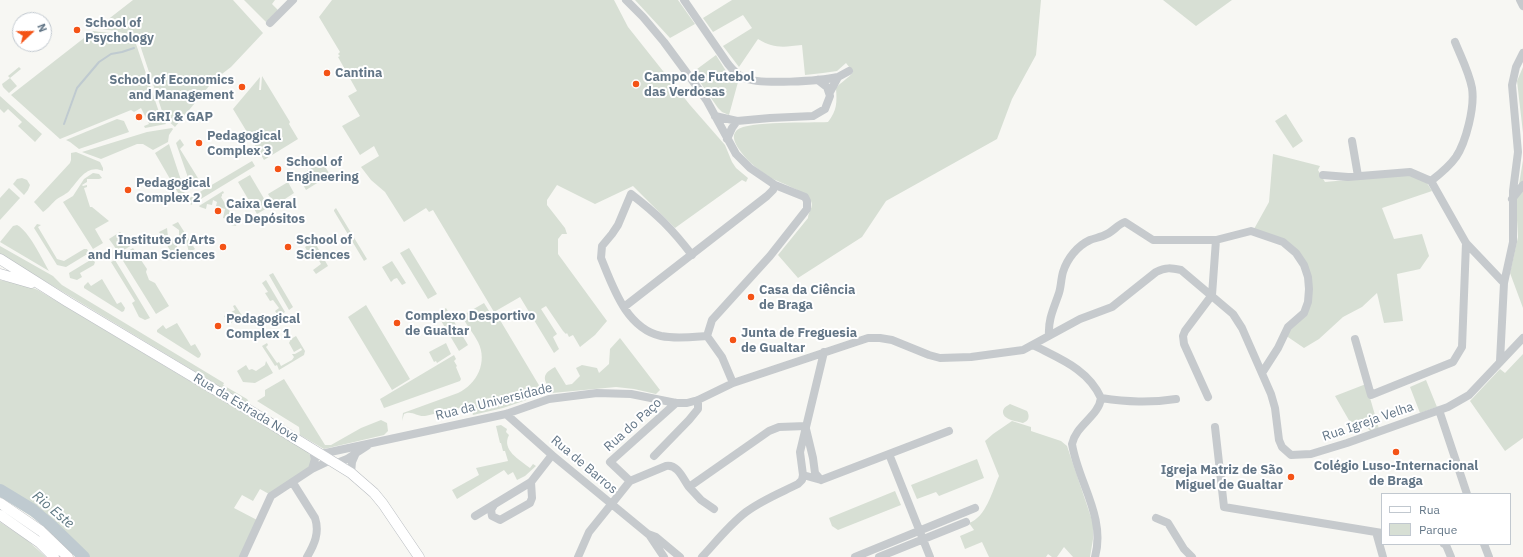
<!DOCTYPE html>
<html>
<head>
<meta charset="utf-8">
<style>
  body { margin:0 }
  #map { position:relative; width:1523px; height:557px; overflow:hidden; background:#f7f7f3; font-family:"IBM Plex Sans",sans-serif }
  canvas { display:block }
  .legend { position:absolute; left:1381px; top:493px; width:130px; height:52px; box-sizing:border-box; background:#fff; border:1px solid #c1c8cf; margin:0; padding:5px 7px; list-style:none; font-size:12px; color:#637687 }
  .legend li { display:flex; align-items:center; gap:8px; height:20px }
  .legend b { width:20px; border:1px solid #c1c8cf }
  .north { position:absolute; left:12px; top:12px; width:40px; height:40px; box-sizing:border-box; background:#fff; border:1px solid #c1c8cf; border-radius:50%; rotate:68deg; font-size:11px; font-weight:700; line-height:16px; text-align:center; color:#637687 }
  .north::after { content:''; display:block; margin:auto; width:14px; height:18px; background:#f45316; clip-path:polygon(50% 0,100% 100%,50% 72%,0 100%) }
</style>
</head>
<body>
<div id="map">
<canvas width="1523" height="557"></canvas>
<ul class="legend">
<li><b style="height:5px;background:#fff"></b>Rua</li>
<li><b style="height:11px;background:#d7dfd4"></b>Parque</li>
</ul>
<div class="north">N</div>
</div>
<script>
const ctx = document.querySelector('canvas').getContext('2d');
ctx.lineJoin = 'round';
function fillPath(path, color) { ctx.fillStyle = color; ctx.fill(path, 'evenodd'); }
function trace(path, color, width, dash) { ctx.strokeStyle = color; ctx.lineWidth = width; ctx.lineCap = dash ? 'butt' : 'round'; ctx.setLineDash(dash || []); ctx.stroke(path); }
function label(font, color, halo, rows, align = 'center') {
  ctx.font = font + ' "IBM Plex Sans",sans-serif'; ctx.lineWidth = 4; ctx.setLineDash([]); ctx.textBaseline = 'middle'; ctx.strokeStyle = halo; ctx.fillStyle = color; for (const [text, x, y, turn = 0] of rows) {
    ctx.save(); ctx.translate(x, y); ctx.rotate((+turn || 0) * Math.PI / 180); ctx.textAlign = isNaN(turn) ? turn : align; if (halo) ctx.strokeText(text, 0, 0); ctx.fillText(text, 0, 0); ctx.restore();
  }
}
fillPath(new Path2D(`
  M133 0H233L263 33 231 67 214 80 175 127 167 120 162 111 139 42C128 31 111 31 97 28Z
  M244 0H275L272 4 278 10 266 22Z
  M332 0H614L628 27 690 105 725 145 732 162 736 168 748 178 746 182 742 180 675 228 633 186 595 204 557 185 547 200V205L565 228 567 234H562L558 239V254L607 321 595 335 580 347 573 335 569 337 567 333 566 334 563 331 546 306 541 309 557 334 553 337 559 349 554 353 520 297 494 312 433 210 429 212 426 208 404 222 385 192 371 180 361 167 379 156 374 146 360 155 342 126 360 116 348 96 357 91 338 57 340 56 338 54 340 52 319 17Z
  M635 0H678L695 24 670 38Z
  M732 0H1041L1036 55 1012 99 997 139 886 201 862 237 798 278 778 255 808 218C808 212 814 207 811 201 806 191 780 183 771 178 760 171 749 163 741 152 738 148 733 141 734 135 734 134 736 131 737 130 747 121 811 123 828 122 837 110 837 103 836 88 841 82 849 78 853 72L846 63 837 71 823 73 805 75 802 45C784 47 774 49 758 39L739 67 723 46 752 28 743 15 713 32 703 18Z
  M1163 0H1232L1196 26Z
  M93 31C107 33 126 33 136 44L159 112 166 124 145 128 144 126 149 124 141 108 134 112 131 110 60 139 11 95Z
  M716 55 726 71 738 82 729 115 722 112 718 108 693 72Z
  M19 67 21 69 10 78 17 86 9 93 3 87 2 84 10 78 8 76Z
  M1523 67V133L1517 81Z
  M262 76 290 122 289 124 298 139 264 160 233 109 260 77 259 90H261Z
  M0 96 42 134 35 142 18 126 22 122 8 109 4 113 0 109Z
  M1286 114 1303 141 1293 148 1275 121Z
  M117 119 124 121 129 132 79 149 70 142 66 140Z
  M172 128 173 129 169 135 168 142 153 150 143 144H137L101 159 82 152 147 132Z
  M180 139 184 145 180 149 201 183 192 189 176 143Z
  M169 144 185 192 181 195 179 194 177 191 155 153Z
  M76 152 100 162 103 168V171C87 164 79 180 70 190 67 194 61 196 57 199 52 203 49 208 43 212L34 202 70 163 71 160V153Z
  M1273 154 1320 166 1318 170 1325 182 1410 174 1427 183 1432 191 1382 208 1394 239 1422 234 1429 256 1420 269 1397 274 1403 321 1384 323 1377 293 1362 307 1343 317 1319 339 1304 348 1285 335 1307 313 1311 289 1297 250 1254 229 1269 202Z
  M1523 160V308L1510 273 1518 237 1516 203Z
  M252 161 255 166 191 205 188 199Z
  M322 162 329 173 330 172 332 175 321 179 322 180 306 190 298 176Z
  M93 173 99 174 102 178 99 179H87V182L82 185 83 186 87 185V187L84 188 90 207H92L109 221 95 229 103 243 93 249 63 202 73 196 84 179Z
  M250 175 269 207 257 214 238 182Z
  M22 178 27 180 30 185 28 190 24 195 13 184 17 179Z
  M288 182 294 193 285 199 287 203 284 205 281 201 275 205 268 194Z
  M9 188 20 198 0 220V198Z
  M223 191 224 193 222 194V196L221 197 237 223 236 226 231 225 232 220 223 218 225 209 216 206 217 202 213 200 212 205 207 204 206 209 200 207 199 206Z
  M336 208 367 259 364 261 334 211V210Z
  M178 222 195 249 189 253 187 244 181 241 179 237V230L172 225Z
  M37 224 41 225 38 227 57 259 64 261 84 249H87L89 253 66 267 57 265 34 228Z
  M17 225C29 231 42 259 49 271L0 242 13 226Z
  M167 228 168 237 174 240 177 244V251L182 254 184 256 176 260 159 232Z
  M120 232 127 238 132 245 119 253 109 239Z
  M314 241 328 266 316 274 313 270 321 264 317 257 312 256 305 260 304 258 309 254 305 247Z
  M0 246 53 276 62 285 224 383 223 385 247 399 249 402 247 403 0 254Z
  M133 248 147 269 146 272 149 280 155 283 169 306 156 314 120 256Z
  M409 248 437 294 428 299 400 253Z
  M92 259 95 262 94 265 80 273 82 277 77 280 70 278 69 273Z
  M115 260 150 318 145 320 139 317 132 303 135 301 111 262Z
  M392 261 406 283 402 285 397 278 394 279 391 282 382 267Z
  M273 273 293 307 289 310 269 275Z
  M102 279 117 304 121 302 125 308 124 311 122 312 84 288V286L88 282 91 286Z
  M0 280 25 285 38 290 308 452 311 457 312 465 269 494 260 489 253 501 242 495 234 508 257 520 240 557H76L63 542 43 524 0 496Z
  M266 280 285 312 279 316 275 311 279 308 273 300 270 301 265 293 268 292 262 283Z
  M484 303 496 322 500 320 543 392 541 395 503 408 473 415 471 410 464 407 425 416C417 417 412 410 404 414L402 421 403 413 458 393C477 384 488 362 478 342 474 334 467 326 463 318L465 314Z
  M235 305 243 317 236 324 234 321 229 324 224 316 235 310 233 306Z
  M366 305 410 379 392 390 348 317Z
  M446 308 468 345 459 351 437 314Z
  M177 323 191 346 195 344 201 354 200 357 198 358 157 332V330L163 325 166 329Z
  M296 336 305 351 304 355 279 370 277 365 275 366 262 346 267 343 268 345 266 347 277 363 279 362 281 366 292 360 294 357 292 354H295L302 350 301 348 294 352 289 343 291 339Z
  M620 338 660 390 656 394 634 389 616 387 552 393C544 380 540 375 555 367L566 385 572 384 580 376 576 368 582 365 597 368 599 373 609 364 610 349Z
  M446 343 451 354 437 363 436 361 434 362 429 352Z
  M1523 354V438L1505 451 1470 401 1500 369 1505 373Z
  M454 355 456 359 454 361 457 366 456 367 461 379 460 381 384 408 380 399Z
  M266 361 273 373 255 383 243 382 237 371 246 365 249 370 252 369 256 371 265 365Z
  M284 379 325 445H331L361 428 381 420 387 423 388 431 384 435 324 449 300 435 299 427 257 401 265 396V390Z
  M1426 380 1437 407 1420 413 1410 387Z
  M1366 384 1379 429 1371 432 1361 420 1358 424 1350 422 1335 396Z
  M1010 404 1027 411C1030 416 1029 421 1023 423 1017 421 1002 420 1003 411 1004 407 1007 406 1010 404Z
  M1012 421 1031 427V431L1061 441 1067 446 1093 523V539L1090 557H1073L1064 547 1057 557H1052L1048 554 1046 557H989L982 542 965 549 960 536 974 530 969 523C986 517 992 492 999 476L985 441 993 434Z
  M501 425 507 429 506 432 509 435C501 450 520 460 530 468L533 464 536 466 525 476 517 480 513 472 508 475 504 470 457 499 452 490 479 475 476 468 508 461 505 451H503L501 443H500L496 426Z
  M977 459 984 478 939 496 936 492 917 499 911 485Z
  M895 491 901 505 838 530 832 526 829 518Z
  M0 522 27 540 46 557H0Z`), '#d7dfd4');
trace(new Path2D(`
  M64 124 77 88 99 62 111 54 122 52 134 48`), '#bfcad0', 2);
trace(new Path2D(`
  M0 490 33 510 52 526 84 557`), '#bfcad0', 12);
const major = new Path2D(`
  M0 259 68 302 252 412 351 473 374 493 383 504 419 557
  M0 274 31 283
  M0 503 41 531 68 557
  M0 515 40 543 54 557`);
trace(major, '#b9bdc1', 11);
trace(new Path2D(`
  M626 0 643 17 664 42 695 84 707 101 736 154 750 168 775 185 805 197 807 201V209L770 256 712 320 707 336
  M684 0 728 64C732 69 737 75 744 78 759 85 821 81 838 77
  M1520 0 1523 6
  M270 23 293 0
  M1455 42C1461 57 1469 72 1472 88 1475 107 1466 142 1456 157 1449 167 1440 174 1431 181L1466 243 1504 283 1500 361
  M830 92 838 77 849 71
  M715 116 737 121 770 118 813 116 825 109 830 96 827 87 818 80
  M727 139 732 128 737 121
  M1352 141 1358 176
  M1323 175 1348 177 1410 172 1431 181
  M1512 199 1523 185
  M1216 240 1251 231 1283 242 1296 253 1304 265 1308 277 1309 289 1308 302 1304 313 1288 327 1278 348 1262 373
  M692 255C672 229 657 214 631 194L618 225 612 234 602 246 601 258C613 287 626 328 661 336 676 339 692 337 707 336
  M1504 283 1513 242V191L1518 152 1512 85 1516 67 1523 53
  M624 307 767 196 773 190 775 185
  M1049 335C1048 319 1054 308 1059 293 1061 287 1061 279 1063 272 1067 259 1077 246 1090 240 1095 238 1102 237 1107 234 1114 231 1118 224 1125 222L1153 240H1216L1212 295 1185 331 1183 336 1184 344 1208 397
  M707 336 722 357 733 383
  M1355 339 1371 395 1453 362 1462 347 1466 243
  M1033 345C1060 359 1088 369 1101 398
  M1101 398C1128 402 1149 403 1176 399
  M1439 410 1467 494
  M506 414 552 455 648 534 656 537 680 557
  M1215 427 1224 507 1382 533
  M806 429 813 458 815 473 821 480
  M312 448 315 459 312 469 331 460
  M321 454 506 414 549 399 597 393 631 394 676 403H687L698 400 733 383 868 338H880L892 340 929 355 940 358 971 357 1023 350 1080 319 1112 307 1156 272C1166 267 1171 268 1181 270L1233 314 1242 328 1271 394 1275 408 1279 440 1282 447 1291 455 1311 454 1347 443 1448 407 1469 395 1523 338
  M889 454 930 557
  M654 456 689 420 698 409V400
  M337 463 347 459 367 446
  M351 473 352 462 356 453
  M803 475 821 480 949 431
  M630 481 610 462 676 403
  M293 483 315 518C320 533 314 545 307 557
  M494 505 491 510 492 516 500 520 530 503 532 498 531 482
  M714 509 701 500 689 487 769 431 779 427 806 426
  M475 516 531 482 552 455
  M1156 518 1168 523 1184 549 1192 557
  M1376 532 1383 557
  M650 536 664 557
  M1444 544 1446 545 1451 557
  M1484 544 1489 557
  M243 557 271 496 312 469
  M578 557 589 532 630 481 666 466C678 464 683 479 689 487
  M702 557C716 542 729 525 746 512 762 500 780 493 798 484L802 480 803 475 800 452 824 352
  M855 557 975 508
  M879 557 966 522
  M1095 557C1106 517 1078 482 1072 444 1076 425 1099 416 1101 398`), '#c6cacd', 8);
trace(major, '#fff', 10);
for (const [x, y, r, color] of [
  [77,30,4,"#f45316"],
  [327,73,4,"#f45316"],
  [636,84,4,"#f45316"],
  [242,87,4,"#f45316"],
  [139,117,4,"#f45316"],
  [199,143,4,"#f45316"],
  [278,169,4,"#f45316"],
  [128,190,4,"#f45316"],
  [218,211,4,"#f45316"],
  [223,247,4,"#f45316"],
  [288,247,4,"#f45316"],
  [751,297,4,"#f45316"],
  [397,323,4,"#f45316"],
  [218,326,4,"#f45316"],
  [733,340,4,"#f45316"],
  [1396,452,4,"#f45316"],
  [1291,477,4,"#f45316"]
]) { const dot = new Path2D(); dot.arc(x, y, r, 0, 2 * Math.PI); ctx.fillStyle = color; ctx.fill(dot); trace(dot, '#fff', 1.5); }
label('bold 13px', '#637687', '#fff', [
  ["School of",85,23],
  ["Psychology",85,38],
  ["Cantina",335,73],
  ["Campo de Futebol",644,77],
  ["das Verdosas",644,92],
  ["School of Economics",234,80,"right"],
  ["and Management",234,95,"right"],
  ["GRI & GAP",147,117],
  ["Pedagogical",207,136],
  ["Complex 3",207,151],
  ["School of",286,162],
  ["Engineering",286,177],
  ["Pedagogical",136,183],
  ["Complex 2",136,198],
  ["Caixa Geral",226,204],
  ["de Depósitos",226,219],
  ["Institute of Arts",215,240,"right"],
  ["and Human Sciences",215,255,"right"],
  ["School of",296,240],
  ["Sciences",296,255],
  ["Casa da Ciência",759,290],
  ["de Braga",759,305],
  ["Complexo Desportivo",405,316],
  ["de Gualtar",405,331],
  ["Pedagogical",226,319],
  ["Complex 1",226,334],
  ["Junta de Freguesia",741,333],
  ["de Gualtar",741,348],
  ["Colégio Luso-Internacional",1396,466,"center"],
  ["de Braga",1396,481,"center"],
  ["Igreja Matriz de São",1283,470,"right"],
  ["Miguel de Gualtar",1283,485,"right"]
], 'left');
label('13px', '#637687', '#fff', [
  ["Rua da Universidade",494,402,-14],
  ["Rua da Estrada Nova",246,408,31],
  ["Rua Igreja Velha",1368,422,-19],
  ["Rua do Paço",633,425,-42],
  ["Rua de Barros",584,465,40]
]);
label('italic 14px', '#5f7883', '#fff', [
  ["Rio Este",53,510,40]
]);
</script>
</body>
</html>
